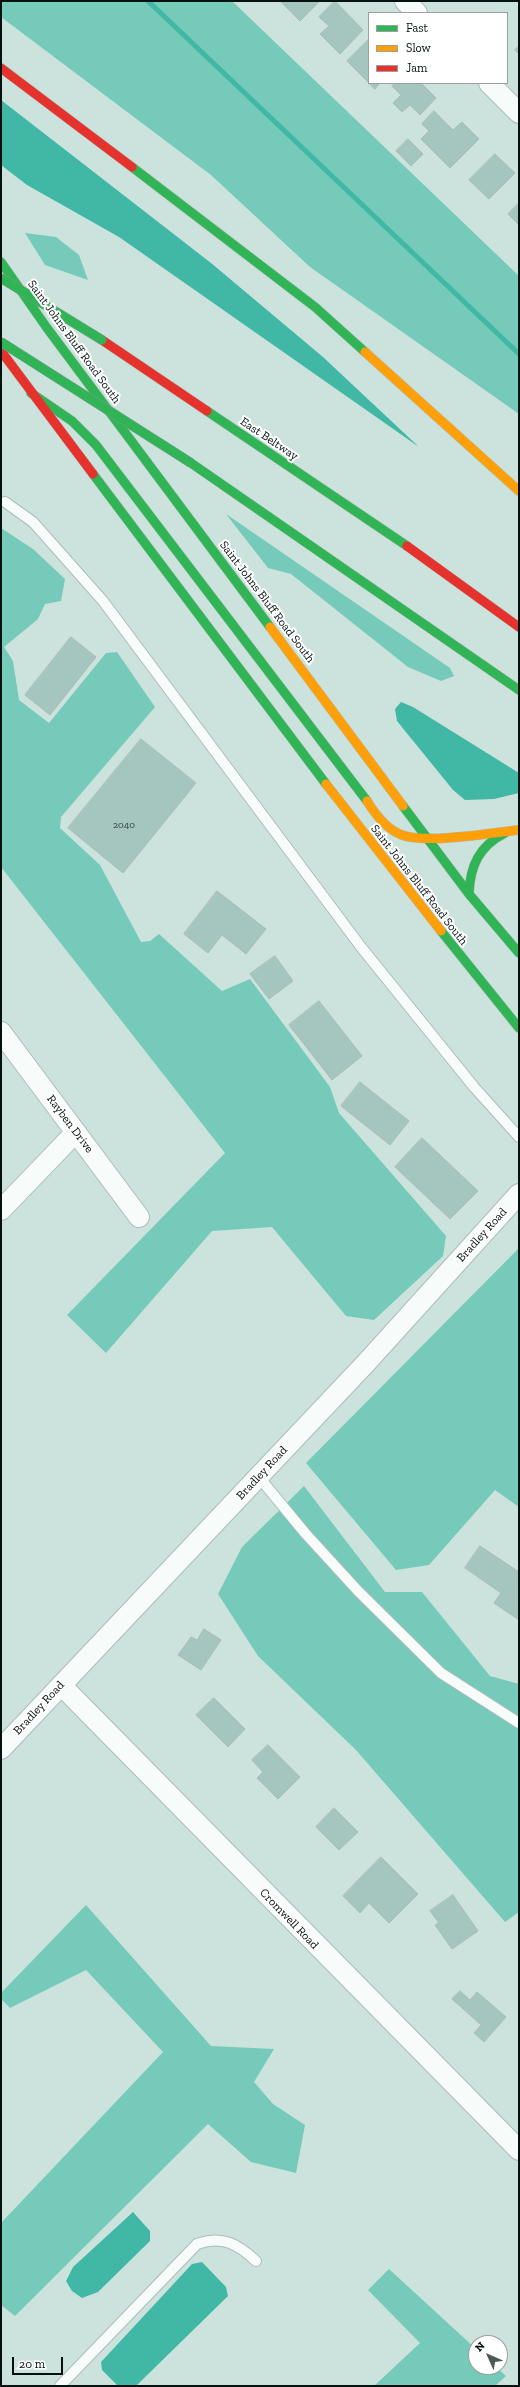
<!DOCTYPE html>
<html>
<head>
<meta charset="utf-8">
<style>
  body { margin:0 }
  #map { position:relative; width:520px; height:2387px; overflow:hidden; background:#cce3dd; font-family:"Zilla Slab",serif }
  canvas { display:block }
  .frame { position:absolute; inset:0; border:2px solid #04110e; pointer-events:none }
  .legend { position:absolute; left:368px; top:12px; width:140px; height:72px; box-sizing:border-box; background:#fff; border:1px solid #9ba09f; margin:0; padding:5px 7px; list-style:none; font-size:12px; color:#04110e }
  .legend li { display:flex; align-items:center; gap:8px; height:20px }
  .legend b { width:20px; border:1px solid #9ba09f }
  .north { position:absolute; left:468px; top:2335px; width:40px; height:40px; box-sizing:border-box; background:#fff; border:1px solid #9ba09f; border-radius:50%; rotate:315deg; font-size:11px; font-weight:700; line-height:16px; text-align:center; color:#04110e }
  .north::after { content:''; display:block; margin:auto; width:14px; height:18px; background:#4a5a56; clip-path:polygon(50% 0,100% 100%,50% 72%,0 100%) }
  .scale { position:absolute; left:12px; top:2357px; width:51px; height:18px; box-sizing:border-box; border:2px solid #04110e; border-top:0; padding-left:5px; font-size:12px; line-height:14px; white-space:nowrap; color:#04110e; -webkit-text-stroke:3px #fff; paint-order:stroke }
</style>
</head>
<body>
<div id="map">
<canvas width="520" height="2387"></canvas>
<div class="frame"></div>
<ul class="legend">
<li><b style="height:5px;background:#30b455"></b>Fast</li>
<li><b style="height:5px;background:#ff9f0a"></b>Slow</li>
<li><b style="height:5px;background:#e5322d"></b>Jam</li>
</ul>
<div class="north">N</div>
<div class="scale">20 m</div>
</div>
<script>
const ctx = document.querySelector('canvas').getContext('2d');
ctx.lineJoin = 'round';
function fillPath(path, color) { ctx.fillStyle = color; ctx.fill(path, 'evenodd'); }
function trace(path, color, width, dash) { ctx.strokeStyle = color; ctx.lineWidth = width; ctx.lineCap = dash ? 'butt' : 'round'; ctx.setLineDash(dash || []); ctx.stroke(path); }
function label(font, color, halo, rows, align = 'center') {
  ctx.font = font + ' "Zilla Slab",serif'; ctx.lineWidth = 4; ctx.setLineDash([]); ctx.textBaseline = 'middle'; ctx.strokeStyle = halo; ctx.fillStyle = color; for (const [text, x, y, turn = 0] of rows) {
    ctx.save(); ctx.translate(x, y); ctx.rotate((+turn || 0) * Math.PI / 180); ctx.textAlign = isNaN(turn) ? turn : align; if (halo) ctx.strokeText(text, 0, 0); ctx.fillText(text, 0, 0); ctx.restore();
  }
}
fillPath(new Path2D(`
  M1 1H232L519 276V414L310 267 211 175 1 17Z
  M25 233 56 237 79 255 88 280 45 265Z
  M226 514 450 668 454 676 441 681 408 667 291 574 268 568Z
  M1 528 33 549 65 579 61 601 45 604 38 619 4 647 13 661 19 700 49 723 106 653 117 652 155 707 61 817 60 828 100 865 141 942 150 941 159 934 222 991 250 979 330 1087 339 1113 446 1236 443 1256 374 1320 346 1316 272 1227 212 1231 106 1353 67 1315 225 1153 1 867Z
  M519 1248V1507L495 1490 429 1565 396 1570 306 1463Z
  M304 1486 385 1592H422L490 1676 519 1684V1912L505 1922 356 1750 258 1656 218 1594 242 1547Z
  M86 1905 211 2046 274 2049 254 2082 273 2104 305 2125 296 2173 251 2162 208 2124 15 2316 1 2305V2223L163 2052 86 1970 10 2008 1 1999V1993Z
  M389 2269 476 2349V2367H496L506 2376 495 2386H374L420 2343 368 2290Z`), '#75caba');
fillPath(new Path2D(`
  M1 100 211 263 323 357 419 447 119 237 27 185 1 165Z
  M401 702 413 707 519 773V793L494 799 465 800 453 790 397 721 395 709Z
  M133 2212 150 2231V2241L98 2292 82 2298 72 2291 66 2281 73 2267Z
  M202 2262 226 2287 228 2296 136 2386H118L102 2370 101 2362 192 2264Z`), '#41b8a6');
trace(new Path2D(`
  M148 1 519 354`), '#41b8a6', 5);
const building = new Path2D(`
  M283 1H320L300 21 281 2Z
  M335 1 363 30 340 54 320 34 329 26 319 17Z
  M369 39V83L347 61Z
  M519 46V54L515 50Z
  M369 83H380L375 89Z
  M395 83H421L436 98 420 115 410 105 402 112 393 103 401 95 392 86Z
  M434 111 453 130 462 122 479 139 450 168 421 139 429 131 422 124Z
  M408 139 423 154 411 166 396 151Z
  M495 154 515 173 489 199 469 180Z
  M519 203V225L508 214Z
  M71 637 96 657 50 715 25 695Z
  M141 739 196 783 123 873 68 828Z
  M217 891 266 929 246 954 222 935 208 953 184 934Z
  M275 956 293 981 269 999 250 974Z
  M319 1001 362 1056 332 1080 289 1025Z
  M360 1082 409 1121 390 1145 341 1106Z
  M422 1138 478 1191 450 1219 395 1167Z
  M480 1546 519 1572V1620L494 1603 501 1593 465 1568Z
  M204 1629 221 1640 201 1670 178 1655 191 1637 197 1640Z
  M214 1698 245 1729 228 1747 196 1715Z
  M268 1745 300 1777 278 1799 257 1778 263 1772 252 1760Z
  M334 1808 358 1832 339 1850 316 1827Z
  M381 1857 418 1894 389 1923 369 1903 360 1913 343 1896Z
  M453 1895 478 1931 452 1949 435 1925 439 1923 430 1911Z
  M460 1991 470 2000 477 1992 506 2017 484 2042 474 2033 481 2025 452 1999Z`);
fillPath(building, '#a4c6bf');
trace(building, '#aabbb7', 1);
const lane = new Path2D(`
  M5 502 33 522 103 601 361 947 474 1087 519 1137
  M258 1476 305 1533 358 1591 441 1673 519 1723
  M60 2386 197 2244C222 2235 238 2244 256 2261`);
const street = new Path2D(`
  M405 1 417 13
  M489 83 519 113
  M1 1032 139 1217
  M1 1210 76 1132
  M61 1685 519 2150
  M1 1749 366 1363 519 1194`);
const fast = new Path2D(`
  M132 167 315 307 365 352
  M1 262 47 328 270 627
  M31 393 72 421 96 445 367 801
  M207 411 407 546
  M191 463 519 690
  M93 474 326 784
  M403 806 469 894 519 953
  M469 894C470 866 479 846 505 833
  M441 931 519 1028`);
const slow = new Path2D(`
  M365 352 519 491
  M270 627 403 806
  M326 784 441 931
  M367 801C375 814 388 830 402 835 427 844 491 833 519 830`);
const jam = new Path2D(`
  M1 68 132 167
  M102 340 207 411
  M1 351 93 474
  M407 546 519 627`);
trace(lane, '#acbdb9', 12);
trace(street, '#acbdb9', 22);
trace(fast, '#acbdb9', 10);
trace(slow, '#acbdb9', 10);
trace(jam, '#acbdb9', 10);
trace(lane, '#f7fbfa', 10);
trace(street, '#f7fbfa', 20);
trace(fast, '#30b455', 9);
trace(slow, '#ff9f0a', 9);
trace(jam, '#e5322d', 9);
const fastBridge = new Path2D(`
  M1 278 102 340
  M1 342 191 463`);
trace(fastBridge, '#809b95', 10, []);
trace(fastBridge, '#30b455', 9);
label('10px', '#2c3e3a', null, [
  ["2040",124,825]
]);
label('12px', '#04110e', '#fff', [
  ["Saint Johns Bluff Road South",74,342,54],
  ["East Beltway",269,439,34],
  ["Saint Johns Bluff Road South",267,602,53],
  ["Saint Johns Bluff Road South",419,885,52],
  ["Rayben Drive",70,1124,53],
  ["Bradley Road",482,1235,-48],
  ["Bradley Road",262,1473,-47],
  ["Bradley Road",39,1708,-47],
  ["Cromwell Road",289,1919,46]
]);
</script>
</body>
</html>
